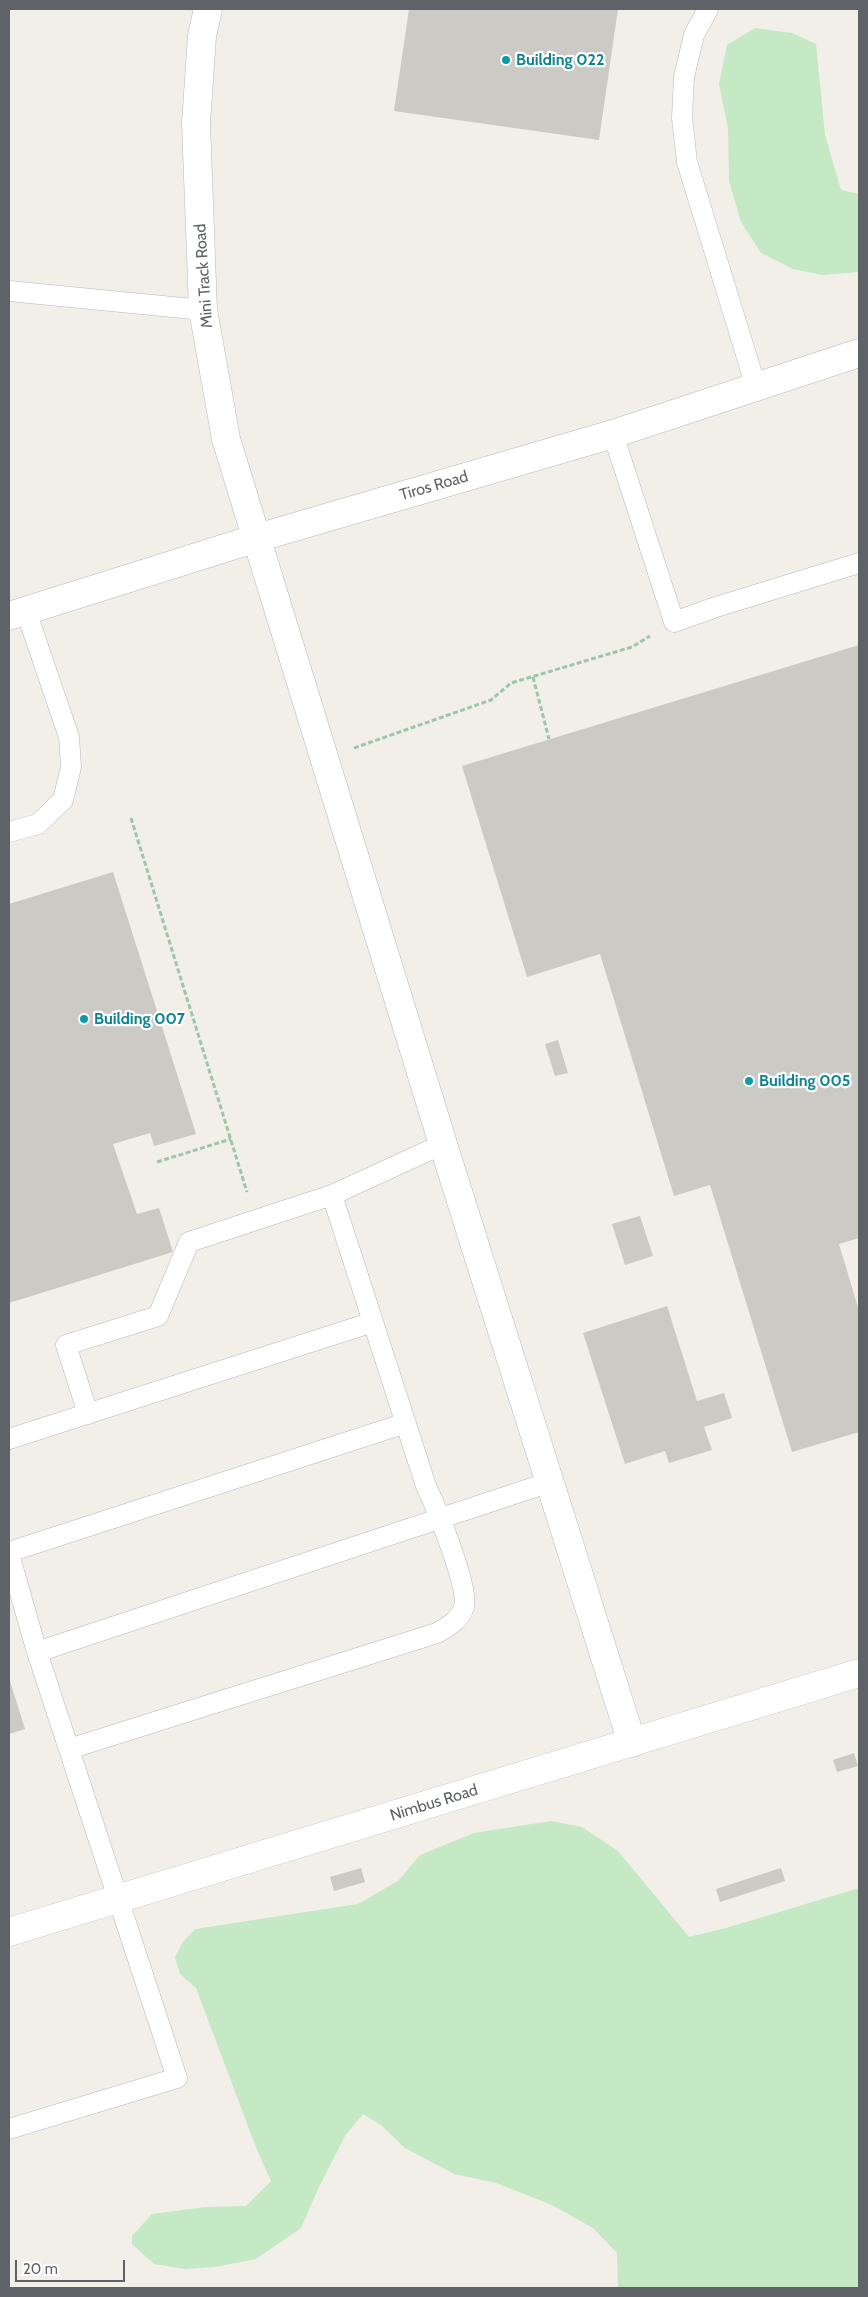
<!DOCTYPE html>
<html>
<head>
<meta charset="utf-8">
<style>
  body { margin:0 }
  #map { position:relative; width:868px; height:2297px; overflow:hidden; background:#f1efe8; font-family:Cabin,sans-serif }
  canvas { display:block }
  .frame { position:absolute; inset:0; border:10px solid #5f6368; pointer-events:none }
  .scale { position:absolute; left:15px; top:2260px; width:110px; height:22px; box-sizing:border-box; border:2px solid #5f6368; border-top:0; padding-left:6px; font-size:15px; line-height:18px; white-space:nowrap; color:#5f6368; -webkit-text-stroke:4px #fff; paint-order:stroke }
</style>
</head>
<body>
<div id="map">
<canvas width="868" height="2297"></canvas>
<div class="frame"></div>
<div class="scale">20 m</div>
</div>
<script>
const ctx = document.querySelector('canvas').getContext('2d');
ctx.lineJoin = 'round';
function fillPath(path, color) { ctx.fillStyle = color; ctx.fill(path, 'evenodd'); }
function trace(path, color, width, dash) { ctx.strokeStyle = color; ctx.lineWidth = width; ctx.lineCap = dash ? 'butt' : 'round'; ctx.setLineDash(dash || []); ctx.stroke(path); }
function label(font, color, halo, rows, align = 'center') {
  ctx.font = font + ' Cabin,sans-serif'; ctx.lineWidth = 4.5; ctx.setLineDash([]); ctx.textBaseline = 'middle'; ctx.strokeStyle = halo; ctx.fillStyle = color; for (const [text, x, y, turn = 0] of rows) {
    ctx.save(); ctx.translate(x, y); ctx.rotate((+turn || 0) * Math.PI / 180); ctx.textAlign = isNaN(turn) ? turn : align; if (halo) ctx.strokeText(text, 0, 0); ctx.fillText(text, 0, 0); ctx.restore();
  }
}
fillPath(new Path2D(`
  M755 28 792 33 816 44 825 135 841 190 859 194V272L822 275 793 269 761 253 741 222 729 181 728 128 719 84 727 45Z
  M551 1821 582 1827 618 1851 689 1937 726 1928 859 1888V2288H618L617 2253 593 2228 552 2205 496 2183 454 2174 405 2148 381 2125 363 2114 345 2136 319 2187 301 2228 256 2259 215 2267 185 2269 154 2264 132 2244V2236L152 2214 206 2207 246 2206 271 2181 257 2150 196 1988 180 1974 175 1957 183 1942 195 1929 358 1904 398 1881 420 1855 474 1833Z`), '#c5e8c5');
fillPath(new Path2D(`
  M409 9H618L599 140 394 111Z
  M859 645V1238L839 1244 859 1311V1432L792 1452 710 1185 674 1196 600 954 527 977 462 766Z
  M113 872 196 1134 154 1146 150 1133 113 1144 137 1214 159 1208 173 1252 9 1303V904Z
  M558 1040 568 1073 555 1076 545 1044Z
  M640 1216 653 1256 625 1265 612 1224Z
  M667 1306 697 1401 724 1393 732 1418 704 1427 712 1450 669 1463 665 1451 625 1464 583 1333Z
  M9 1678 25 1729 9 1734Z
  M854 1753 858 1766 837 1772 833 1760Z
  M361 1868 365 1882 334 1891 330 1877Z
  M781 1868 785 1881 720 1902 716 1889Z`), '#cccac5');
const lane = new Path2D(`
  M708 9 694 35 684 77 682 118 687 162 756 387
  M9 291 203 310
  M613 434 674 622 716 607 859 563
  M9 832 38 824 63 800 71 767 69 737 26 611
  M88 1414 66 1345 158 1316 189 1242 332 1195 443 1144
  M9 1439 373 1322
  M9 1552 406 1423
  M9 1554 37 1652 177 2078 9 2129
  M37 1652 550 1482
  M69 1749 437 1633C448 1627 460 1620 464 1607 469 1586 436 1507 426 1486L332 1195`);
const street = new Path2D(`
  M208 9 202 36 196 123 203 310 226 439 443 1144 632 1743
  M9 616 257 538 613 434 859 353
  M9 1932 859 1673`);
trace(lane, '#b5b8bc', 21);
trace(street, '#b5b8bc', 29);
trace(new Path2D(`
  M533 677 549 739
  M354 748 491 700 511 683 632 647 650 636
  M131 818 247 1192
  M157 1162 231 1139`), '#9cc7a9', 3, [5, 2.5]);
trace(lane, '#fff', 20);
trace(street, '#fff', 28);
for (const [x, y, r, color] of [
  [506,60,5,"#0f9aa8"],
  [84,1019,5,"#0f9aa8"],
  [749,1081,5,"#0f9aa8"]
]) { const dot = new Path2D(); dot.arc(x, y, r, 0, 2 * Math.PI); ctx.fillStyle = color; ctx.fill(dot); trace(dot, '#fff', 2); }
label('bold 16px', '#0d838f', '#fff', [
  ["Building 022",516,60],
  ["Building 007",94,1019],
  ["Building 005",759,1081]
], 'left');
label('16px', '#5f6368', '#fff', [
  ["Mini Track Road",204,276,-94],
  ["Tiros Road",434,486,-16],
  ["Nimbus Road",434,1803,-17]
]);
</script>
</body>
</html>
